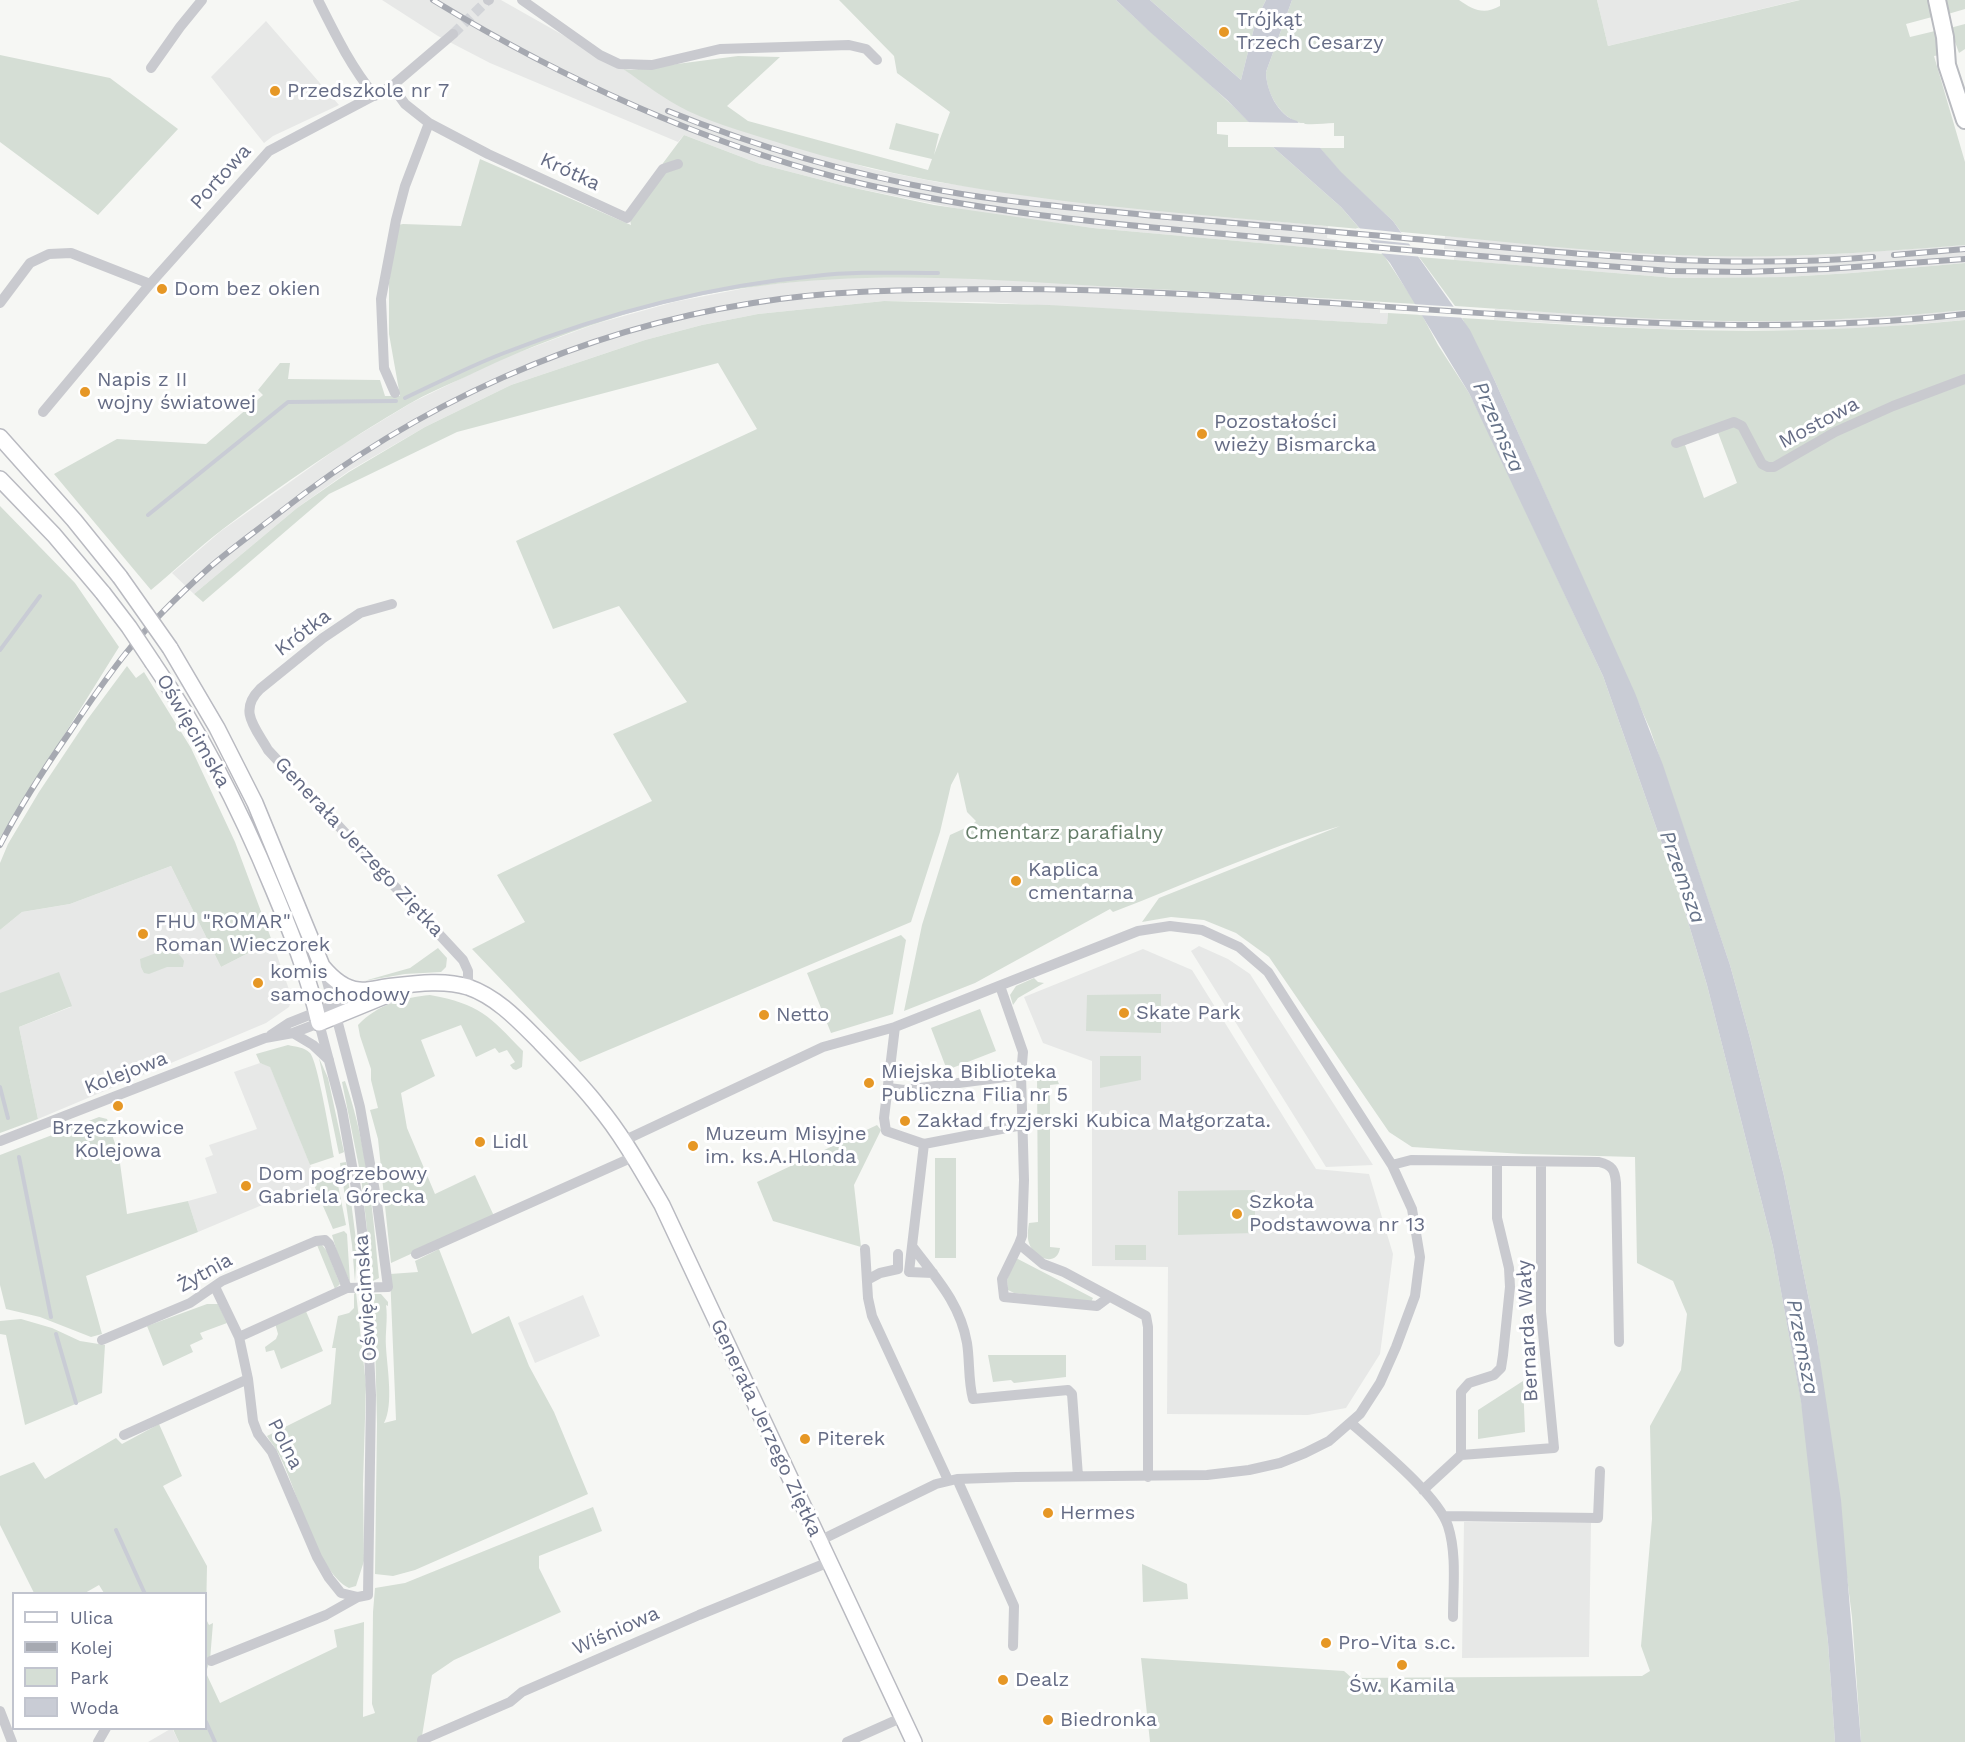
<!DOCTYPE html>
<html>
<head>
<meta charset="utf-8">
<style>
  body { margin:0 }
  #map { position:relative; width:1965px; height:1742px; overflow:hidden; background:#f6f7f4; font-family:"Work Sans",sans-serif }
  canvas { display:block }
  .legend { position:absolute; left:12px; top:1592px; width:195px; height:138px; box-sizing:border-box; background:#fff; border:2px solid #c1c4ce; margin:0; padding:8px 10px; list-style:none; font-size:18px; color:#656c85 }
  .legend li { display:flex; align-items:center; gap:12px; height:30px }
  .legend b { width:30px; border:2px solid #c1c4ce }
</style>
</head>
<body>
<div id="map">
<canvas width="1965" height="1742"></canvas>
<ul class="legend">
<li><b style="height:8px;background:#fff"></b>Ulica</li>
<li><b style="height:8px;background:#a6a9b1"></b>Kolej</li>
<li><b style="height:16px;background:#d5ded5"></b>Park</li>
<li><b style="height:16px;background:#c9ccd5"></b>Woda</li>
</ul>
</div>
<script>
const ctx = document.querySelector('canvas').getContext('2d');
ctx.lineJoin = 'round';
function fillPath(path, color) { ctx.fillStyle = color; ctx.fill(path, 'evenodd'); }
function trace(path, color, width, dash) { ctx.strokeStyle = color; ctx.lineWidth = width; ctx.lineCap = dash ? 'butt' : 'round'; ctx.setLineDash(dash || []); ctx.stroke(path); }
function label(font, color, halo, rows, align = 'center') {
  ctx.font = font + ' "Work Sans",sans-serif'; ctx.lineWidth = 6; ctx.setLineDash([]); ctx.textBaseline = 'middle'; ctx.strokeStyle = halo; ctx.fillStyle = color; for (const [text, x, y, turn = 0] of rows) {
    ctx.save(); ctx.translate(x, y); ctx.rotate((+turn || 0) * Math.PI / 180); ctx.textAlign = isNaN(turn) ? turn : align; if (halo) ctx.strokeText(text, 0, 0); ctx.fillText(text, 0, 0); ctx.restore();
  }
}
fillPath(new Path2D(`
  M382 0H501L623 69 759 136 872 169 937 182 1115 206 1328 226 1327 238 1338 240 1337 250 1093 228 979 213 845 186 760 164 684 135 678 142 490 63 438 36Z
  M1597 0H1799L1608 46Z
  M266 21 339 105 273 136 264 143 211 77Z
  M1445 236 1707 256 1821 255 1965 245V263L1852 273 1785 277 1676 278 1454 260V249H1444Z
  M906 276 980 278 1380 302V313H1388L1387 324 982 302 884 301 758 314 702 325 645 340 511 385 425 427 349 471 297 508 194 594 172 573 221 531 342 445 411 403 501 359 595 324 674 302 756 286 829 278Z
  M1495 309 1726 321 1862 318 1965 310V320L1869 328 1813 330 1660 329 1494 320Z
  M171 866 221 967 272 941 292 998 289 1007 266 1023 38 1119 19 1027 71 1007 0 993V930L22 912 70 904Z
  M1199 946 1228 959 1250 974 1373 1165 1326 1167 1191 951Z
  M1143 949 1192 970 1316 1169 1369 1174 1393 1254 1380 1354 1346 1408 1308 1415 1167 1414 1168 1267 1092 1266V1061L1043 1043 1024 997Z
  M260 1063 270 1066 317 1182 198 1232 188 1201 217 1193 205 1158 213 1155 209 1145 257 1129 234 1072Z
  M583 1295 600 1336 535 1363 518 1323Z
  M1464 1522 1591 1523 1589 1657 1462 1658Z
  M172 1728 179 1742H148Z`), '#e7e8e7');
fillPath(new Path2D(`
  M839 0H1116C1160 42 1207 79 1249 122H1217V134L1228 135V147H1273L1341 207 1360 229C1168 211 971 202 786 145 755 135 717 125 688 111 665 100 644 83 623 69L631 70 738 56 780 57 727 106 748 121 928 170 932 159 889 149 896 123 939 134 934 155 950 112 897 73 894 56Z
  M1150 0H1266L1256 20 1241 80Z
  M1292 0H1459C1473 10 1484 15 1500 6V0H1597L1608 46 1800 0H1928L1932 17 1906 24 1910 37 1935 31 1940 55 1934 56 1965 162V245C1879 252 1792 258 1706 256 1604 254 1502 241 1401 232L1393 221 1341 173 1320 148H1344V136H1334V123C1324 123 1310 126 1300 123 1280 117 1266 93 1266 72Z
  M1944 0H1965V9L1948 14Z
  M1965 24V49L1959 53 1950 28Z
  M0 55 110 78 178 129 98 215 0 142Z
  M684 135 760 164 845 186 934 205 1093 228 1383 254 1416 304C1310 297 1204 292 1098 286 984 279 874 271 760 286 658 298 556 333 463 378 445 386 426 394 409 404 344 442 282 484 223 529 198 548 175 570 151 590L54 474 117 439 206 444 263 395 258 390 280 363H290L288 379 380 380 385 396H400L389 334V282L398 225 403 224 461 226 480 159 631 225 628 210Z
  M1419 257 1676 278 1785 277 1852 273 1965 263V310C1885 318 1804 322 1723 321 1634 319 1544 312 1455 306Z
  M884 301 1049 305 1387 324 1388 313 1422 315 1438 345 1469 393 1490 435 1603 676 1680 895 1707 985 1773 1247 1801 1401 1808 1443 1828 1642 1835 1742H1150L1141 1658 1344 1671 1352 1678 1642 1676 1650 1671 1641 1646 1652 1519 1650 1426 1681 1370 1687 1314 1673 1281 1637 1263 1635 1157 1523 1154 1412 1147 1389 1132 1269 957 1236 933 1204 920 1171 917 1142 922 1159 898 1340 826C1262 849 1189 883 1113 912L1110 909 975 983 904 1011 922 925 950 835 972 825 976 821 967 812 958 772 951 785 940 832 911 922 580 1062 472 949 525 922 497 875 652 801 613 734 687 702 619 606 553 629 516 541 757 429 718 363 457 432 329 494 203 602 194 594 297 508 349 472 425 427 511 385 645 340 702 325 758 314Z
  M1462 318C1528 322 1593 327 1659 329 1761 333 1863 330 1965 320V1742H1861L1852 1617 1817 1340 1784 1176 1750 1038 1730 965 1650 729 1494 379ZM1717 430 1737 483 1704 498 1685 445Z
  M0 506 75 583 119 647 0 838Z
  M127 666 136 678 144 672 191 748 235 842 272 941 221 967 171 866 70 904 22 912 0 930V863L8 844 39 792 87 720Z
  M901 935 906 940 893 1014 831 1033 807 973Z
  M438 948 447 958 446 967 441 972 405 974 364 981 410 968Z
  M167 949C175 951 180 954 184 961L183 967H167L149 974 144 973 141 967 140 959Z
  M59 972 72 1006 19 1027 38 1119 0 1133V993Z
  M1034 978 1038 982 1044 983 1018 998 1013 1005 1010 995 1016 986Z
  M1161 994V1033L1086 1031 1087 995Z
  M430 995C480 1004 489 1016 523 1051L522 1067 516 1070 513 1069 510 1065 515 1062 507 1050 499 1053 495 1048 476 1057 461 1025 421 1040 435 1076 401 1093 407 1128 435 1194 475 1175 494 1216 391 1263 378 1139 370 1110 378 1108 371 1080V1069L360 1036 358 1025C378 1004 403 998 430 995Z
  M980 1009 996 1051 947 1070 931 1028Z
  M288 1045C296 1047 304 1047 310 1053 318 1062 331 1141 334 1157L310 1165 270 1067 260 1063 256 1054Z
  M1100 1056H1141V1080L1100 1088Z
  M319 1058 328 1078 344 1152 342 1153 339 1154Z
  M1034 1066C1047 1065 1055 1072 1059 1084L1050 1085V1247L1060 1248C1057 1268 1033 1258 1029 1243 1027 1237 1028 1229 1029 1223L1038 1222 1037 1074H1028Z
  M345 1081C367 1144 373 1212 379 1278L373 1281 361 1177 342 1082Z
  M99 1117 107 1119 119 1156 127 1214 188 1201 198 1232 86 1276 102 1334 91 1337 40 1317 6 1309 0 1285V1155Z
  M877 1125 881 1130 854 1185 861 1247 773 1221 757 1182Z
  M935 1158H956V1258H935Z
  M346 1162 357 1248 355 1282 352 1245 340 1163Z
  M336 1175 346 1225 333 1229 313 1183Z
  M1255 1190V1233L1178 1235V1191Z
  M344 1231 347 1234 350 1282 339 1259 332 1235Z
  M317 1245H322L327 1251 340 1284 335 1289Z
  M1115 1245H1146V1260H1115Z
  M439 1249 472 1334 509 1316 529 1366 554 1412 588 1494 415 1570 393 1576 375 1574 377 1424 374 1294H381L388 1302V1306L386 1305C388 1319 385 1333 386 1347 387 1367 394 1405 384 1423L396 1420 390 1274 418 1272 415 1261Z
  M1016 1258 1093 1298 1091 1302 1014 1293 1008 1290 1007 1280Z
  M356 1292 366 1385 363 1484 364 1561 356 1586 349 1588C316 1572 296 1484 277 1451 274 1446 270 1441 267 1436L331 1404 336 1348H332L338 1316 349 1313 354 1308V1294Z
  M207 1304H218L227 1323 200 1333 203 1339 190 1345 193 1352 163 1366 147 1326Z
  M305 1309 323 1351 281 1369 274 1350 266 1352 265 1347 276 1339 278 1334 275 1323Z
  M21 1319 52 1328 80 1341 105 1345 102 1393 25 1425 6 1335 0 1334V1321Z
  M988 1355H1066V1377L1014 1383 1011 1380 993 1382Z
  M1523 1381 1525 1432 1478 1439V1410Z
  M159 1424 182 1476 163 1486 207 1566 206 1619 209 1625 213 1623 210 1660 206 1672V1594L104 1593 99 1585 85 1593H34L0 1525V1476L34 1462 45 1479 116 1438 122 1444Z
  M593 1507 602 1531 539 1556V1568L561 1612 454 1660 432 1675 421 1742H179L173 1729 206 1728V1673L220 1703 337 1647 334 1630 364 1622 363 1717 375 1713 372 1704 373 1612 375 1588 405 1583Z
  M1142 1564 1187 1584 1188 1599 1143 1602Z`), '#d5ded5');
fillPath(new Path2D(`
  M1116 0H1150L1241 80 1256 20 1266 0H1292L1266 72C1266 90 1278 116 1297 121L1341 172 1393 221 1470 330 1494 379 1635 693 1663 765 1730 965 1750 1038 1784 1176 1817 1340 1841 1500 1861 1742H1835L1828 1642 1801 1402 1773 1247 1707 985 1680 895 1603 676 1469 393 1390 263 1341 207 1273 147 1227 100 1150 32Z`), '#c9ccd5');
fillPath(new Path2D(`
  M1244 122 1304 123 1324 148 1269 147Z
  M1356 228 1405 233 1413 244 1366 239Z
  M1368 242 1415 246 1423 257 1378 253Z
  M1412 304 1458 307 1466 318 1419 315Z`), '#f6f7f4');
trace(new Path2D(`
  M405 398C437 383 470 366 504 353 604 314 708 286 815 276 856 271 897 273 938 273
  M148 515 288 402 396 401
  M0 650 40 596
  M0 1087 8 1118
  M19 1157 51 1317
  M56 1334 76 1403
  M116 1530 145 1594
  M206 1722 215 1742`), '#c9ccd5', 4);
trace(new Path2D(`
  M453 34 488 0`), '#d2d4d8', 10, [10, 5]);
const secondary = new Path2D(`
  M0 437 74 520 120 577
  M0 479 54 535 103 593
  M170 648 217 728 255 803 322 966C331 977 344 989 359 990 368 991 378 988 386 987 412 984 443 979 468 987 497 997 519 1021 540 1042 560 1063 580 1083 598 1106 623 1136 642 1171 662 1205L914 1742
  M153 663C202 734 240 809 273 889 291 932 309 977 319 1023L397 991`);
const primary = new Path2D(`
  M1937 0 1945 37 1947 65 1965 120`);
trace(secondary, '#b9bac1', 18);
trace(primary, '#b9bbc0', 20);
trace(new Path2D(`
  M318 0C335 34 351 67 375 96
  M488 0H489
  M522 0 600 55 619 64 652 65 720 49 849 45 866 49 877 60
  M151 68 180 27 202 0
  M392 86 405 104 429 123 488 154 627 218 663 169 678 164
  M0 303 30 263 49 254 71 253 150 284 269 151 392 86 453 34
  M395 393 384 368 381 299 396 220 405 186 429 123
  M43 412 150 284
  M1676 443 1734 422 1742 426 1762 464 1768 467H1774L1835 432 1893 406 1965 379
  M392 604 360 613 323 638 260 689C238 711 255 727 268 750L463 960 468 971V987
  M1000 986 1023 1052 1021 1075
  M895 1027 884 1118 886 1131 924 1144
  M293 1033 313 1045 329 1060
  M271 1035 289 1023 352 998 358 990
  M889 1088 904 1090 1021 1075 1024 1180 1022 1236 1019 1244 1043 1264 1064 1272 1146 1316 1148 1327V1477
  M1022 1125 924 1144 912 1246C936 1278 960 1303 967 1343 970 1362 968 1381 973 1399L1068 1390 1072 1394 1078 1476
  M0 1141 265 1038 293 1033 319 1023 342 1110 359 1205 364 1248 371 1395 368 1595 358 1597 326 1615 211 1661
  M623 1141 823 1047 895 1027 1138 931 1170 926 1202 930 1239 947 1268 972 1392 1165 1412 1209 1420 1257 1415 1296 1396 1347 1380 1383 1360 1414 1329 1441 1305 1453 1280 1463 1249 1470 1207 1475 1016 1477 957 1479 936 1484 819 1541
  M1392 1165 1411 1160 1599 1162C1612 1165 1615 1170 1616 1183L1619 1342
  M1019 1244 1002 1279 1004 1297 1097 1306 1109 1297
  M912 1246 909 1272 933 1273
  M865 1249 868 1298 872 1316 948 1480
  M416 1254 633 1157
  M867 1280 880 1273 898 1269V1254
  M215 1287 239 1337 248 1379 253 1421 258 1434 272 1452 317 1557 329 1578 341 1593 358 1597
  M239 1337 347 1288 388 1287 377 1203 360 1107 324 970
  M102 1340 190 1303 222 1281 316 1241 325 1240 329 1244 347 1288
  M1351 1423C1377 1446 1438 1495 1448 1526 1457 1554 1453 1588 1453 1617
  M124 1435 248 1379
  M1461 1455V1392L1469 1383 1494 1375 1501 1368 1503 1355 1510 1287 1509 1268 1497 1218V1161
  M957 1479 1014 1606 1013 1646
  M1423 1490 1461 1455 1554 1448 1541 1312V1162
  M1444 1516 1598 1518 1600 1471
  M0 1711 12 1742
  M422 1740 510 1702 522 1692 699 1615 829 1562
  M98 1742 106 1728
  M847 1742 903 1717`), '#c9cacf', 10);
trace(secondary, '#fff', 15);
trace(primary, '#fff', 16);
const rail = new Path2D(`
  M433 0C559 77 696 140 839 178 972 212 1109 224 1246 236 1387 249 1528 260 1670 271L1745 272 1827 269 1965 259
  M668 111C757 147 850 174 944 191 1011 203 1078 208 1145 215 1221 222 1296 229 1371 235 1538 250 1706 271 1873 257
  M1894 255 1965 249
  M0 845C20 806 44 769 69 733 87 706 106 678 126 653 151 622 181 593 210 567 232 548 256 531 279 513 415 405 581 330 753 303 836 289 921 290 1004 289 1168 289 1332 304 1496 314 1652 325 1809 332 1965 314`);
trace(rail, '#a6a9b1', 6);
trace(rail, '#fff', 4, [11]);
const secondaryBridge = new Path2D(`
  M120 577 170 648
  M103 593 129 627 153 663`);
trace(secondaryBridge, '#b9bac1', 18, []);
trace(secondaryBridge, '#fff', 15);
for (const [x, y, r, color] of [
  [1224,32,6,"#e69725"],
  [275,91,6,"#e69725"],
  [162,289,6,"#e69725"],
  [85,392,6,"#e69725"],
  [1202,434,6,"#e69725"],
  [1016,881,6,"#e69725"],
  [143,934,6,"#e69725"],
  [258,983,6,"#e69725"],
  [1124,1013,6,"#e69725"],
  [764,1015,6,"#e69725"],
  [869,1083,6,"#e69725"],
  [118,1106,6,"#e69725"],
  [905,1121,6,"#e69725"],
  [480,1142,6,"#e69725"],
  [693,1146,6,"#e69725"],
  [246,1186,6,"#e69725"],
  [1237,1214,6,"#e69725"],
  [805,1439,6,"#e69725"],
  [1048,1513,6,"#e69725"],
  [1326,1643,6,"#e69725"],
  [1402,1665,6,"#e69725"],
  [1003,1680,6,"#e69725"],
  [1048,1720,6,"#e69725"]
]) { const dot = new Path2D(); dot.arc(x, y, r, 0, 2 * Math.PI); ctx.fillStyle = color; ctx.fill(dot); trace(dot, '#fff', 2); }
label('20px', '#656c85', '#fff', [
  ["Trójkąt",1236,20],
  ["Trzech Cesarzy",1236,43],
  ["Przedszkole nr 7",287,91],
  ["Dom bez okien",174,289],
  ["Napis z II",97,380],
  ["wojny światowej",97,403],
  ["Pozostałości",1214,422],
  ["wieży Bismarcka",1214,445],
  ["Kaplica",1028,870],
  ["cmentarna",1028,893],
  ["FHU \"ROMAR\"",155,922],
  ["Roman Wieczorek",155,945],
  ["komis",270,972],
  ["samochodowy",270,995],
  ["Skate Park",1136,1013],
  ["Netto",776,1015],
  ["Miejska Biblioteka",881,1072],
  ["Publiczna Filia nr 5",881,1095],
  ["Zakład fryzjerski Kubica Małgorzata.",917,1121],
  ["Brzęczkowice",118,1128,"center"],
  ["Kolejowa",118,1151,"center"],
  ["Muzeum Misyjne",705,1134],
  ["im. ks.A.Hlonda",705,1157],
  ["Lidl",492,1142],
  ["Dom pogrzebowy",258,1174],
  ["Gabriela Górecka",258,1197],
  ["Szkoła",1249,1202],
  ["Podstawowa nr 13",1249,1225],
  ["Piterek",817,1439],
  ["Hermes",1060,1513],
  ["Pro-Vita s.c.",1338,1643],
  ["Dealz",1015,1680],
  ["Św. Kamila",1402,1686,"center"],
  ["Biedronka",1060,1720]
], 'left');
label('20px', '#656c85', '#fff', [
  ["Krótka",570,172,25],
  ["Portowa",221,177,-48],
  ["Mostowa",1819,423,-28],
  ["Krótka",303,633,-37],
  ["Oświęcimska",193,731,60],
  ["Generała Jerzego Ziętka",359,847,47],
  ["Kolejowa",126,1073,-21],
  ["Żytnia",205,1273,-29],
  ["Oświęcimska",366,1298,-94],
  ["Bernarda Wały",1528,1331,-93],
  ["Generała Jerzego Ziętka",766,1428,65],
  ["Polna",285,1444,63],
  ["Wiśniowa",616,1631,-24]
]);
label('20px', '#647c68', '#fff', [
  ["Cmentarz parafialny",1064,833]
]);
label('italic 21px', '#667389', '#fff', [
  ["Przemsza",1498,427,66],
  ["Przemsza",1682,877,70],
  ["Przemsza",1802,1347,79]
]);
</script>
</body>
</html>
